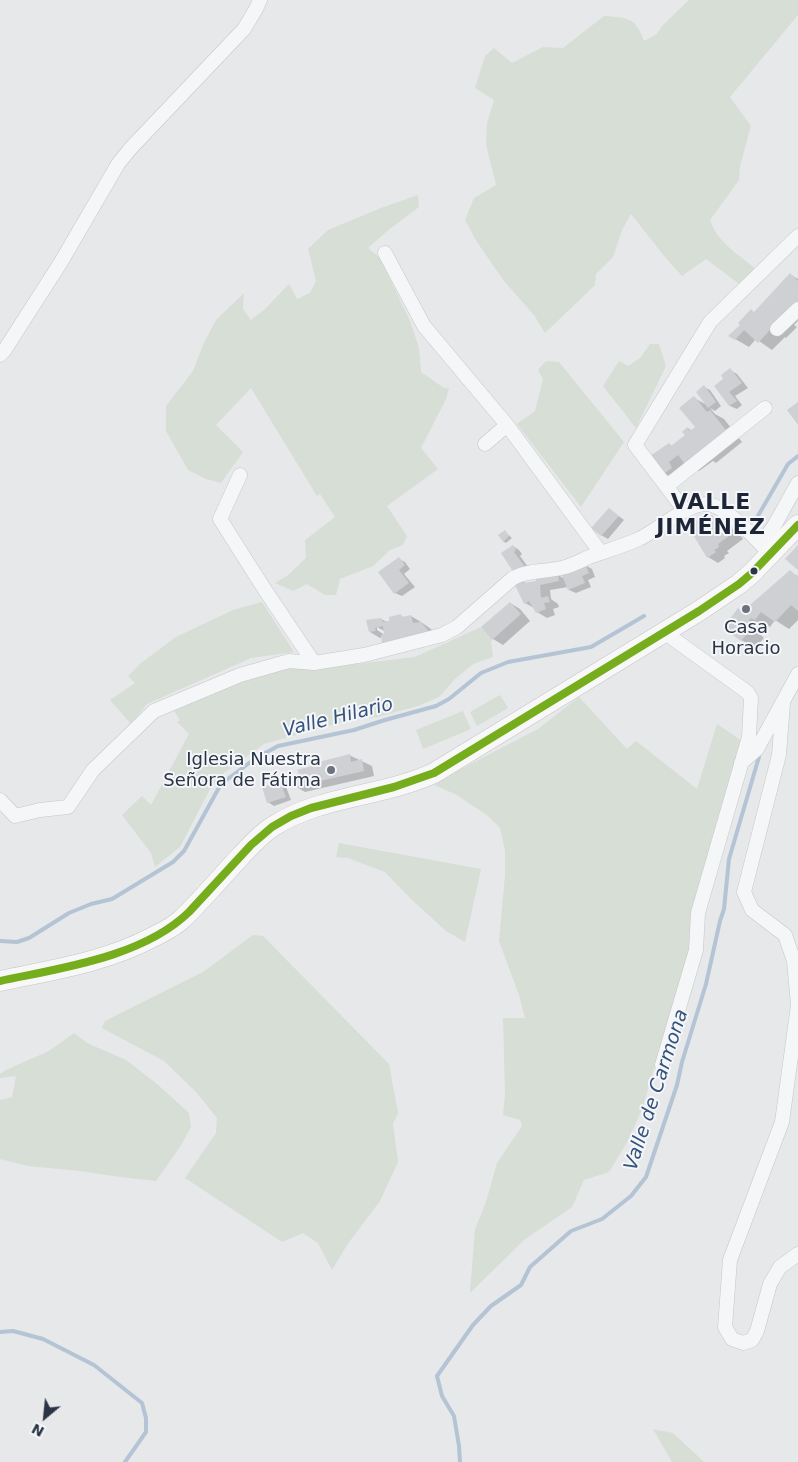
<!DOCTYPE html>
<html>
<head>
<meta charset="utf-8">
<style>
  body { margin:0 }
  #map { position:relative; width:798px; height:1462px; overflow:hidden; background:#e6e8ea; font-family:"DejaVu Sans",sans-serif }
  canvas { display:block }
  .north { position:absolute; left:20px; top:1392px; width:50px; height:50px; -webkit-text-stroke:4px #f4f6f9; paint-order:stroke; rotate:208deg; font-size:14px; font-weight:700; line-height:20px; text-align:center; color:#2b3445 }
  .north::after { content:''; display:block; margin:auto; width:18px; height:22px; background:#2b3445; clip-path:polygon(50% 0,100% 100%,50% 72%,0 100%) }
</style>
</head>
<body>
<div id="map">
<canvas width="798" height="1462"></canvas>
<div class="north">N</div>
</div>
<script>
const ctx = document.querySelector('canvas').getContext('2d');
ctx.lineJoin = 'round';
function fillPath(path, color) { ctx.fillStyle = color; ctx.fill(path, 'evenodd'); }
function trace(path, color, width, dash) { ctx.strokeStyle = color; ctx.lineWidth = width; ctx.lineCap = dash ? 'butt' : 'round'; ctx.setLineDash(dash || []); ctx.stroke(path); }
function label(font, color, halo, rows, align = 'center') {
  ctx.font = font + ' "DejaVu Sans",sans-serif'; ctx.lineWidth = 4; ctx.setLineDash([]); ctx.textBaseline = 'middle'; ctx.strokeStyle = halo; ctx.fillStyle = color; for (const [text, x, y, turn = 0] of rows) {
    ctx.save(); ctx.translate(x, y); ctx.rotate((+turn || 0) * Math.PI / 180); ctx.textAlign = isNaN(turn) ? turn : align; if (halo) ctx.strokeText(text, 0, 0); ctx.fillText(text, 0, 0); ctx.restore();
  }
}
fillPath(new Path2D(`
  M689 0H798V15L730 97 751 126 740 166 739 180 710 220C717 242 739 255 756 269L739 284 706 259 682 276 665 257 631 214 622 230 613 257 596 274 595 285 545 333 534 315 504 281 477 242 465 220 474 198 496 185 486 145 487 123 494 100 475 88 485 56 494 48 512 63 543 47 563 48 604 16C627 18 635 16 644 41L657 34 661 27Z
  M418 195 419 207 387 231 368 248 380 258 410 321 419 348 421 372 444 388H449L446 399 421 448 438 469 387 506 407 536 403 545 390 550 373 566 340 579 336 595H325L307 584 293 591 275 583 287 576 306 558 305 540 335 517 320 494 317 496 251 388 216 425 243 452 221 483 206 479 188 470 166 431V406L193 371 203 345 216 320 244 293 243 309 251 320 265 309 289 284 297 299 310 293 316 281 308 249 328 230 381 208Z
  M650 344H659L666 366 636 428 603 386 619 361 628 366 640 358Z
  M546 361 559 362 624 442 581 507 517 424 535 411 543 379 538 370Z
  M262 602 294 652 251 658 147 704 131 724 110 700 135 683 128 676 141 663 176 637 233 610Z
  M481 627 492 640 491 641 493 657 473 664 455 679 439 697 418 706 377 717 353 719 264 744 224 773 210 789 180 847 155 867 151 853 122 815 142 796 151 805 189 734 177 722 180 720 174 711 189 701 240 679 291 667 322 668 415 657Z
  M500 695 508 708 477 726 470 712Z
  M579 697 627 749 636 741 697 789 717 724 742 741 721 808 692 908 689 952 642 1109 629 1139 609 1172 584 1180 572 1207 524 1240 470 1293 475 1229 486 1202 497 1163 522 1126 520 1120 503 1115 505 1094 503 1018H525L519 995 499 941 505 875V851L500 828 487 815 455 794 434 785 461 769 538 729Z
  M463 711 471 729 423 749 416 730Z
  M339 843 481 869 465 942 446 931 410 898 385 872 348 858 336 857Z
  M253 935 263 936 389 1064 398 1113 393 1124 398 1162 380 1201 347 1245 332 1270 318 1243 303 1233 282 1242 185 1178 216 1133 217 1118 196 1092 164 1061 102 1028 105 1021 203 972Z
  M74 1033 87 1043 126 1060 157 1084 189 1113 191 1127 180 1147 156 1181 120 1177 80 1171 28 1166 0 1159V1100L12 1097 16 1076 0 1078V1074L6 1070 49 1051Z
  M653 1429 673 1433 704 1462H672Z`), '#d6ded6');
fillPath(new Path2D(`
  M791 275 798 279V321L794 325 797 327 786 338 785 337 772 350 756 339 749 347 730 336 755 313Z
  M730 370 737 374 748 388 735 396 742 405 737 409 730 406 715 386 724 379Z
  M704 387 710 390 721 406 715 411 710 408 715 414 724 419 742 442 716 463 713 461 699 471 689 465 678 481 664 473 669 444 672 446 686 435 688 428 692 431 697 428 694 398 707 405Z
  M616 514 624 520 608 539 601 535Z
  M712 516 738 532 743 539 727 551 729 553 724 556 725 558 718 563 708 557 701 522Z
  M505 532 512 538 506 543 503 541Z
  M513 546 519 550 522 554 520 556 531 571 515 572Z
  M399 559 405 562 410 569 404 574 415 587 402 596 395 593Z
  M585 565 592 569 595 577 588 580 591 587 576 593 569 590 568 587 550 590 551 599 558 604 559 607 553 609 555 615 547 618 537 612 534 608 525 603 522 581 527 584 558 575 565 579Z
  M790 572 798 576V620L789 629 775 620 770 627 766 625 761 630 763 632 761 635 764 638 755 648 741 640 742 611 750 606Z
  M510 603 520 609 530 621 503 645 493 639Z
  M401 616 404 618 411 616 421 622 431 629 439 639 394 648 384 642 383 637 380 638 370 632 381 619 387 622ZM377 627 390 634 388 637 377 630Z
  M349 755 372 766 374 776 305 792 295 786Z
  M280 783 286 787 291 800 274 806 268 802Z`), '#0003');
trace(new Path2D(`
  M755 521 788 464 798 456
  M0 941 17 942 29 938 69 913 91 904 112 899 173 862 184 851 221 784 256 758 278 746 354 730 385 720 436 706 449 699 481 673 508 662 591 647 644 616
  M0 1332 13 1331 43 1339 94 1365 142 1403 146 1418V1432L125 1462
  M460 1462 459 1446 454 1416 442 1396 437 1376 473 1325 491 1306 521 1285 530 1267 571 1231 602 1219 631 1196 646 1177 677 1085 682 1062 706 984 720 921 724 909 729 859 759 757`), '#b4c4d5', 4);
fillPath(new Path2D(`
  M790 273 798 281V307L772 331 770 330 758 343 744 330 735 340 728 336 740 325 738 323 751 309 754 312Z
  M730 368 742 383 729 392 737 401 729 406 714 386 723 379 721 375Z
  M704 385 716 402 708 408 696 392Z
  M694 396 707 412 710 410 729 434 685 464 678 455 669 462 672 468 663 474 650 456 669 443 671 446 685 435 682 432 687 427 690 431 695 427 679 408Z
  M798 402V425L787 410Z
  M609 508 619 516 601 536 591 528Z
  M712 515 715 519 718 517 720 521 721 520 725 527 728 525 733 533 718 544 719 547 714 550 716 552 707 558 688 526 699 519 700 521Z
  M505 530 509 536 503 542 498 535Z
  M513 545 516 550 514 552 525 567 514 573 501 553Z
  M798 545V570L785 559Z
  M399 557 405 565 399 570 409 583 394 594 378 572Z
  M585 563 589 573 582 576 585 583 568 590 561 573Z
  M790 570 798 577V611L791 605 775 622 761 612 755 620 751 618 748 622 751 624 748 627 751 629 741 641 723 628 738 608 741 610 746 602 750 605Z
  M558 574 559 581 540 585 541 598 548 596 550 602 544 603 546 609 536 613 529 601 524 604 514 583 522 579 523 583 536 581V577Z
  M510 602 521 614 492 640 481 627Z
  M401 614 402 617 411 615 413 623 421 622 430 633 414 638 382 643 381 635 384 634 383 626 375 628 376 631 369 632 366 620 381 618 383 622 389 621V617Z
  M350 754 351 762 362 759 364 771 293 787 291 776 299 773 297 770 312 766 311 764Z
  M280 782 286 797 267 803 262 787Z`), '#ced0d3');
const minor = new Path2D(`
  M385 253 424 326 507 425 601 553
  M777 329 798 309
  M0 355 4 351 61 262 118 164 130 149 244 29 256 9 260 0
  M485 444 507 425
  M240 475 220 519 263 587 314 663
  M667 486 765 408
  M685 511 635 445 710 322 798 236
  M761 544 774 526 798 483
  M783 703 779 755 744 892 752 910 785 935 794 961 798 1005 782 1122 730 1260 725 1327 732 1339 743 1343 752 1340 757 1331 770 1284 780 1267 798 1254
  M741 763 757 749 798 674
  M0 800 15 816 40 810 68 807 93 770 154 711 240 675 289 661 314 663 364 655 442 635 457 627 513 578C528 570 545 572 561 568 571 566 580 561 589 557 606 551 623 546 639 539 658 530 686 504 706 504 726 505 757 540 771 555
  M662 1065 696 950 698 913 749 737 751 698 748 693 743 689 675 640 665 632`);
const secondary = new Path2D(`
  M0 981C52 970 106 962 153 937 163 932 174 927 182 919 202 900 220 878 239 858 249 847 260 835 272 827 321 795 382 797 434 773L699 611 739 584 752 573 798 525`);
trace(minor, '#c4c6c8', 15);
trace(secondary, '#c4c6c8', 21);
trace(minor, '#f5f6f7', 14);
trace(secondary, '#f8f8f8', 20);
trace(new Path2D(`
  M0 981C61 968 143 957 189 912L251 845 272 827 291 816 311 808 394 787 434 773 699 611 739 584 752 573 798 525`), '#75ad1c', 8);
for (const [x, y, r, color] of [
  [754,571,4.5,"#2b3445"],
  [746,609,5,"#6c737f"],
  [331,770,5,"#6c737f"]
]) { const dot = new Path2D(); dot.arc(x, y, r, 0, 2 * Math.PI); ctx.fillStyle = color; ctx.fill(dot); trace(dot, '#f4f6f9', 2); }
label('18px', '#2b3445', '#f4f6f9', [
  ["Casa",746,628],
  ["Horacio",746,649],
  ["Iglesia Nuestra",321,760,"right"],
  ["Señora de Fátima",321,781,"right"]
]);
label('italic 19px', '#34527a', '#f4f6f9', [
  ["Valle Hilario",338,718,-14],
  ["Valle de Carmona",657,1090,-72]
]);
ctx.letterSpacing = '1px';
label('bold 22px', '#1d2536', '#f4f6f9', [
  ["VALLE",711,503],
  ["JIMÉNEZ",711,528]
]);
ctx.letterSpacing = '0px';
</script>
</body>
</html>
